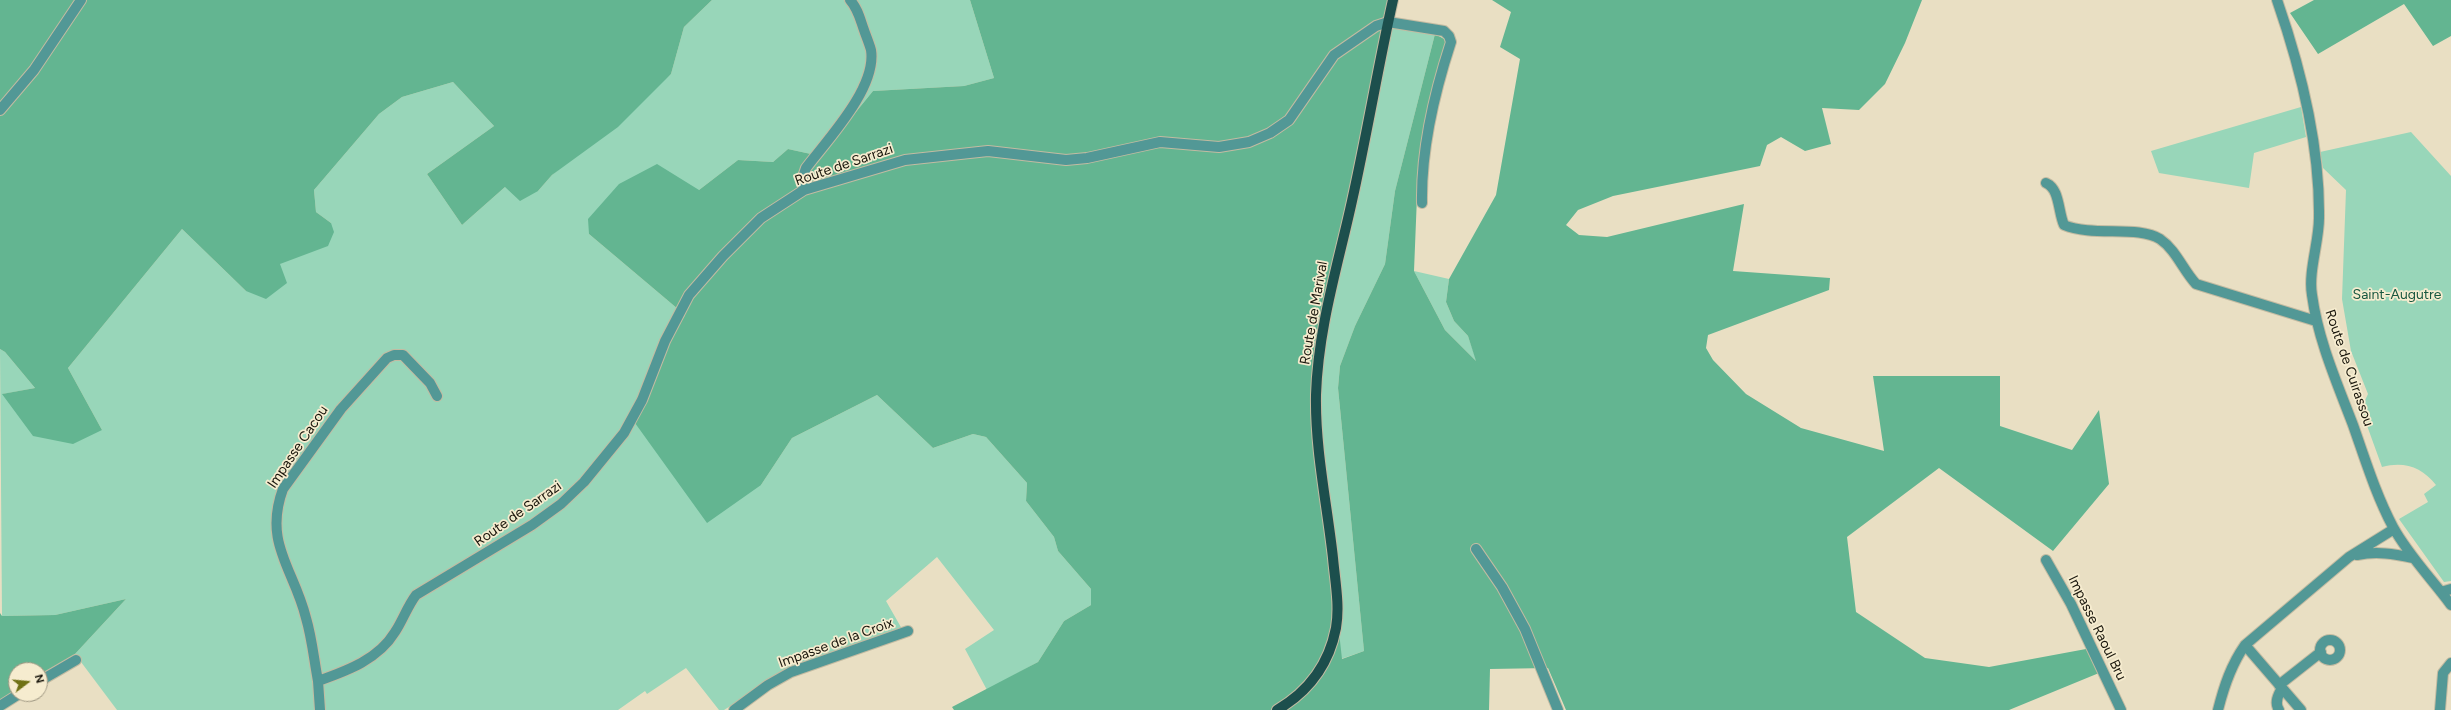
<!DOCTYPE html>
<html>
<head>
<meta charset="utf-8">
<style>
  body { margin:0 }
  #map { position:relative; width:2451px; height:710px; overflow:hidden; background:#e9dfc3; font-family:Figtree,sans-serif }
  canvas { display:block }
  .north { position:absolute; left:8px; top:662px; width:40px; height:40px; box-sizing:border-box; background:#f6eccf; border:1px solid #9d9681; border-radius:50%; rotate:74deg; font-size:11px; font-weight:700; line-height:16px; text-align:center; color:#18150b }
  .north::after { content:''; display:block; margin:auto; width:14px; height:18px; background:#6f7115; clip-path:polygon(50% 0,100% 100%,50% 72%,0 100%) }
</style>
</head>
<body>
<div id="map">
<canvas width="2451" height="710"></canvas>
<div class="north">N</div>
</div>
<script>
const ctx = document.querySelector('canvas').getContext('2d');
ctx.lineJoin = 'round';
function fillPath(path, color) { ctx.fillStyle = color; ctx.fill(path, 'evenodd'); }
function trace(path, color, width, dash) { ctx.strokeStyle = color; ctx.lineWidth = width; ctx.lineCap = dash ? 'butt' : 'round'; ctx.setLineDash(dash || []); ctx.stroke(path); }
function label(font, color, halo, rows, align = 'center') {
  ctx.font = font + ' Figtree,sans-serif'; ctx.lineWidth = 3.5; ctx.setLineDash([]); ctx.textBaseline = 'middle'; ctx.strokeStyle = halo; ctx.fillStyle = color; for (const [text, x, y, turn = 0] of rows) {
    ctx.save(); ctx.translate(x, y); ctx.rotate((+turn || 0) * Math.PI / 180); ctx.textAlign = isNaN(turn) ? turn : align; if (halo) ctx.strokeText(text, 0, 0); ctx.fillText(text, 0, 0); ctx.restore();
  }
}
fillPath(new Path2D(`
  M712 0H970L994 78 964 86 873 91 820 156 788 149 773 162 738 160 699 190 589 234 685 315 668 344 761 485 792 438 877 395 933 448 973 434 986 437 1027 483 1026 501 1054 537 1058 551 1091 589V605L1064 621 1038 662 987 690 965 649 994 630 937 557 886 601 902 629 796 664 724 710H719L686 668 647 694 645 691 618 710H117L75 654 126 599 55 615 2 616 0 349 5 352 35 388 3 394 102 430 68 368 182 229 246 291 331 223 316 212 314 190 379 114 402 97 453 82 494 126 427 174 462 225 505 187 538 191 552 175 671 74 684 27Z
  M1386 26 1435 34 1395 191 1385 264 1355 326 1340 366 1338 388 1364 651 1341 659 1313 400Z
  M2301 107 2306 137 2254 153 2249 188 2159 173 2151 151Z
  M2411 132 2451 176V581L2444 582 2399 519 2428 502 2424 494 2436 485C2422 467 2404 461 2382 467L2361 409 2368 394 2351 351 2342 299 2346 190 2323 168 2320 152Z
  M1414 271 1449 279 1446 302 1454 321 1468 336 1477 362 1445 330Z`), '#98d6b9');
fillPath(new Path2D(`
  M0 0H712L684 27 671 74 618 127 552 175 538 191 520 201 505 187 462 225 427 174 494 126 453 82 402 97 379 114 314 190 316 212 331 223 334 232 328 246 280 264 287 283 266 299 246 291 182 229 68 368 102 430 73 444 33 436 2 394 35 388 5 352 0 349Z
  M970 0H1390L1313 400 1342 659 1364 651 1338 388 1340 366 1355 326 1385 264 1395 191 1435 34 1446 40 1431 92 1423 146 1417 196 1414 271 1445 330 1476 361 1468 336 1454 321 1446 302 1449 279 1496 195 1520 59 1500 47 1511 12 1492 0H1922L1905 43 1885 84 1859 110 1822 108 1831 144 1805 151 1781 137 1767 145 1760 166 1613 196 1578 210 1566 225 1579 235 1607 237 1744 204 1733 271 1830 278 1829 290 1708 335 1706 348 1713 360 1746 394 1801 428 1884 451 1873 376H2000V426L2072 450 2099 410 2109 484 2053 551 1939 468 1847 537 1856 612 1925 658 1989 667 2086 649 2099 673 2009 710H1566L1548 668 1490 669 1489 710H954L952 707 1038 662 1064 621 1091 605V589L1058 551 1054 537 1026 501 1027 483 986 437 973 434 933 448 877 395 792 438 761 485 707 523 635 423 668 344 685 315 589 234 588 219 619 184 657 164 699 190 738 160 773 162 788 149 820 156 873 91 964 86 994 78Z
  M2314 0H2451V36L2433 46 2404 4 2318 54 2290 13Z
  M126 599 75 654 40 677V670H16V693L0 703V613L2 616 55 615Z`), '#63b591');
const minor = new Path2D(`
  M2277 0C2301 69 2320 145 2319 218 2319 242 2308 272 2312 295 2318 340 2337 383 2353 425 2365 459 2376 495 2393 527 2409 556 2432 579 2451 605
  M0 110 34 70 81 0
  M2046 183C2060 189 2058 212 2064 225 2093 237 2138 225 2160 239 2176 250 2183 270 2196 284L2316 321
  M804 190 802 180 806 168C827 140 877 88 871 50 869 43 866 36 864 30 860 19 858 9 850 0
  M1476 549 1502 587 1525 629 1558 710
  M2357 555C2377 551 2394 554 2413 558
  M2046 560 2071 604 2121 710
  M2441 592 2451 589
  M2320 650a10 10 0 1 1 20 0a10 10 0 1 1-20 0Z
  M2245 645 2301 710
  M40 681 76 660
  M318 681C314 660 312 638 306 618 294 569 263 543 283 489L341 409 387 358 394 355H403L430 383 437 396
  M2279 685 2321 652
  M0 706 19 694
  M320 710 318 681C346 671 378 660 395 632 403 620 407 607 416 595L532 525 561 504 584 482 624 433 642 400 665 341 689 295 723 256 761 218 804 190 905 160 988 151 1066 160 1087 158 1160 142 1219 147 1249 142 1270 133 1289 120 1334 55 1376 26 1388 22 1444 31 1449 36 1451 42C1434 94 1421 149 1422 203
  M734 710 768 685 791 672 908 631
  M2218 710C2224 686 2231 665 2245 645L2349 557 2394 529
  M2279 710C2274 703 2278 695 2282 688
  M2440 710 2443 673 2451 663`);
const major = new Path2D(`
  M1277 710C1308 692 1329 664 1336 628 1340 605 1335 581 1333 558 1327 504 1315 449 1316 395 1318 328 1338 265 1352 201 1367 134 1378 67 1393 0`);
trace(minor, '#c3bba2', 12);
trace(major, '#c3bba2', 12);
trace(minor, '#529896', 10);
trace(major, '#1c4f4d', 10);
label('14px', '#18150b', '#f6eccf', [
  ["Route de Sarrazi",844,165,-19],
  ["Route de Marival",1314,313,-80],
  ["Route de Cuirassou",2349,368,71],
  ["Impasse Cacou",298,447,-56],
  ["Route de Sarrazi",518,514,-35],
  ["Impasse Raoul Bru",2097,628,64],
  ["Impasse de la Croix",836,643,-20]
]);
label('14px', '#185840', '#f6eccf', [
  ["Saint-Augutre",2397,295]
]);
</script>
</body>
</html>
